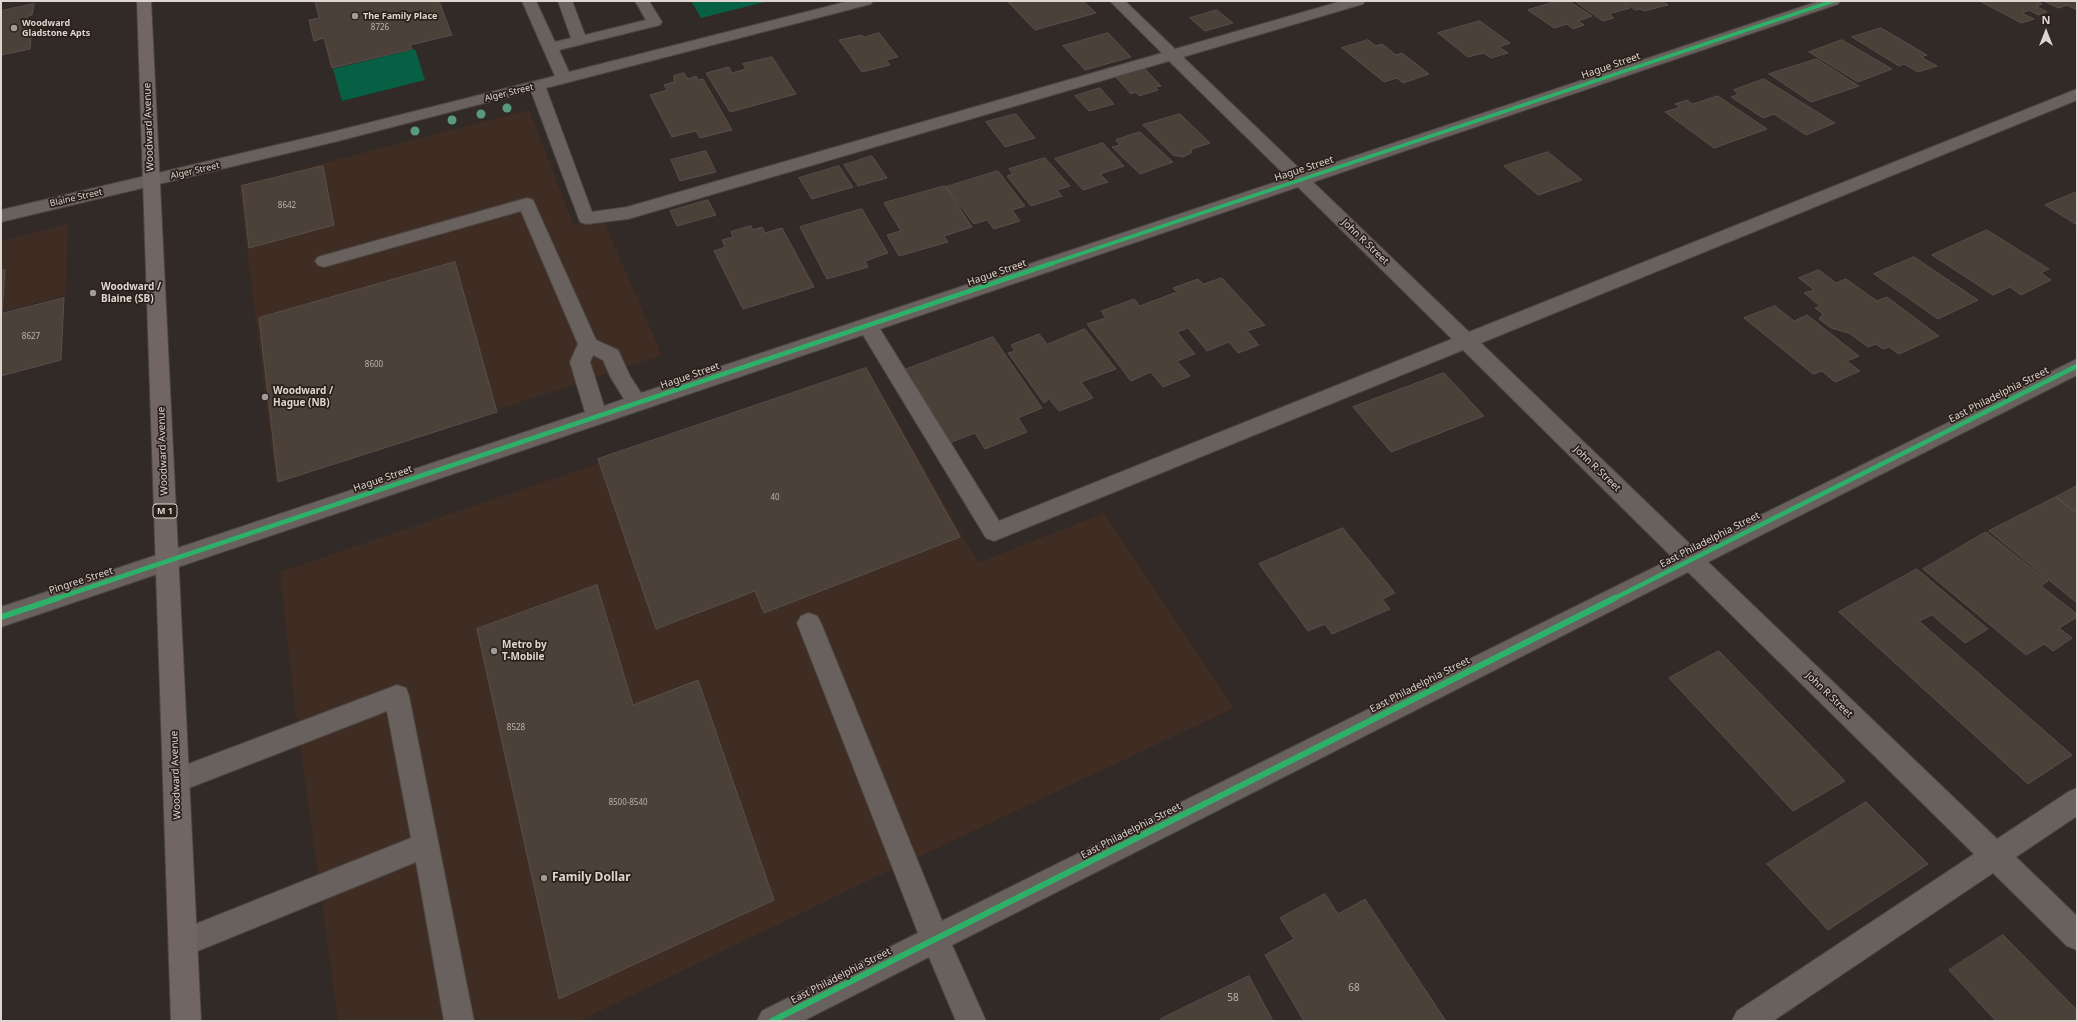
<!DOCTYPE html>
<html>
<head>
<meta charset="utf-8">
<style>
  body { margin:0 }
  #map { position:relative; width:2078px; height:1022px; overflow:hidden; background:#322a27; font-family:"Noto Sans",sans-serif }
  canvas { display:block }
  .frame { position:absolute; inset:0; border:2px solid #dfd6d2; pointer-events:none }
  .north { position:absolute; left:2026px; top:12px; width:40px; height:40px; -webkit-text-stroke:3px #2c201a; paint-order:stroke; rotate:0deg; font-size:11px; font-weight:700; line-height:16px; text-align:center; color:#dfd6d2 }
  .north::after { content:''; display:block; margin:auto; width:14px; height:18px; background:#dfd6d2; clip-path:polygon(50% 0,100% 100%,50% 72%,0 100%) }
</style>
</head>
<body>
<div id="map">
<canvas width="2078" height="1022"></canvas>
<div class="frame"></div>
<div class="north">N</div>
</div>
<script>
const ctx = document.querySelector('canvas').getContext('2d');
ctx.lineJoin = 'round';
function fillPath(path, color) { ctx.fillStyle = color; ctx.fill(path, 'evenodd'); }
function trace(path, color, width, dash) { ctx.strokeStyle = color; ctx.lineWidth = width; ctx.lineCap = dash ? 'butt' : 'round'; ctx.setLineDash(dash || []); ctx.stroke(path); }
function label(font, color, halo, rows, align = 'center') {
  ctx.font = font + ' "Noto Sans",sans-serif'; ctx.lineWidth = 3.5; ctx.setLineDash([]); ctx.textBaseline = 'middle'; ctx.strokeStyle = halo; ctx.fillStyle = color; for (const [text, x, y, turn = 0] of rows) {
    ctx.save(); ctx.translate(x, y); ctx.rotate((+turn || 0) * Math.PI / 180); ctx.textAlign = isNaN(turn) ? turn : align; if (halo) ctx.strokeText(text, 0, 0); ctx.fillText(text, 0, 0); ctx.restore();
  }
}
fillPath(new Path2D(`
  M529 110 574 226 602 218 662 355 276 483 239 185Z
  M68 224 66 295 1 312V241Z
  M869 371 978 563 1104 513 1234 708 880 875 579 1021H338L293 692 280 572Z`), '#3f2d24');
fillPath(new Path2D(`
  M691 1H769L701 18Z
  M415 49 425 80 342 101 333 69Z`), '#075f44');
const building = new Path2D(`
  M315 1H439L452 35 410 45 412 49 332 68 324 38 314 41 309 20 319 18Z
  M1014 1H1083L1096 13 1035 30 1009 3Z
  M1558 1H1569L1592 16 1578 21 1584 25 1573 29 1567 24 1554 28 1528 10Z
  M1575 1H1621L1630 8 1609 14 1614 18 1603 21Z
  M1623 1H1663L1668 5 1644 11 1640 9 1636 10Z
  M1980 1H2036L2042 4 2036 6 2047 12 2038 15 2029 10 2022 13 2034 19 2022 23Z
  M2044 1H2077V10L2067 5 2059 8Z
  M34 4 32 15 28 16 27 23 30 24V27L26 30 25 38 31 37 30 49 1 55V11Z
  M1217 10 1233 23 1205 31 1190 18Z
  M1480 21 1510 43 1499 47 1508 53 1491 58 1484 53 1468 57 1438 33Z
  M1881 28 1927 55 1921 57 1937 66 1918 72 1904 64 1899 66 1852 37Z
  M879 33 898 57 886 60 890 65 862 72 839 40 862 35 864 37Z
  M1108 33 1131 57 1085 70 1063 46Z
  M1368 40 1376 46 1382 44 1396 55 1402 53 1429 74 1403 83 1397 78 1384 82 1342 48Z
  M1842 40 1892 69 1858 82 1809 52Z
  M772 57 796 94 730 112 706 73 729 67 732 73 746 69 743 64Z
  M1817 59 1859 86 1811 102 1769 74Z
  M1145 69 1161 86 1155 87 1158 90 1139 96 1136 92 1131 94 1116 77Z
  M684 73 688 79 696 76 698 80 703 79 732 130 700 138 696 131 672 137 650 95 667 90 664 85 674 82V76Z
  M1764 79 1835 123 1806 135 1774 114 1763 118 1731 97 1739 94 1734 90Z
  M1100 88 1114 104 1089 111 1075 96Z
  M1718 96 1767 129 1714 148 1665 112 1680 107 1675 104 1687 100 1692 104Z
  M1016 114 1035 138 1005 147 986 122Z
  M1180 114 1210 143 1192 149 1191 153 1183 157 1173 155 1143 125Z
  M1140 132 1173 162 1140 174 1112 147 1120 145 1116 140Z
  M1103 143 1124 166 1100 174 1108 182 1083 190 1055 159Z
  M706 151 716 172 680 181 671 160Z
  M1548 152 1582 180 1538 195 1504 166Z
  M872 156 887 178 858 186 844 165Z
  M1045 158 1070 186 1057 190 1062 196 1031 206 1007 176 1013 174 1009 169Z
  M323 166 334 225 249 248 242 186Z
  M839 166 853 187 812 199 799 178Z
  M998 171 1025 206 1012 210 1020 221 994 229 987 220 974 224 946 187Z
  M945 186 972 227 944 236 948 242 899 256 887 235 901 231 884 203Z
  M2077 192V225L2045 205Z
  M708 200 716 215 677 226 670 211Z
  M862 209 888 253 865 261 868 267 827 279 800 227Z
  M751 226 753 230 762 227 765 233 782 228 814 287 743 309 714 251 725 247 722 240 733 237 731 232Z
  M1987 230 2049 269 2041 273 2051 280 2021 295 2010 287 1993 295 1932 255Z
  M1914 257 1978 300 1938 319 1874 274Z
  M455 262 497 412 278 482 259 318Z
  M5 270 2 314H1V271Z
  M1819 270 1836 283 1846 279 1877 301 1887 297 1939 336 1899 354 1889 347 1883 349 1876 344 1868 347 1849 333 1831 328 1819 319 1823 314 1815 308 1820 306 1804 293 1814 290 1799 278Z
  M1222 278 1265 325 1247 331 1259 345 1238 353 1229 342 1207 351 1188 328 1177 332 1195 354 1177 361 1190 376 1163 387 1151 372 1131 381 1087 324 1106 318 1101 311 1134 299 1140 306 1177 292 1173 288 1198 279 1203 284Z
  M64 298 61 360 1 376V314Z
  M1775 306 1794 321 1807 315 1859 356 1847 361 1860 371 1835 382 1822 371 1813 374 1744 318Z
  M1085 329 1116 369 1081 382 1093 398 1059 411 1049 399 1044 403 1008 353 1015 351 1011 345 1039 334 1047 344Z
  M993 337 1042 408 1018 418 1027 432 985 449 975 433 949 443 904 370Z
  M866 368 960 537 764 613 755 591 656 629 598 459Z
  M1444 373 1484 416 1391 452 1353 407Z
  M2077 486V513L2056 497Z
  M2056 497 2077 513V603L1989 531Z
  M1343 528 1395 593 1382 599 1390 609 1332 634 1325 624 1308 631 1259 564Z
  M1986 532 2048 581 2041 586 2077 614V617L2059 628 2072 638 2053 651 2044 644 2026 655 1923 569Z
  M1917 569 1988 629 1965 643 1932 615 1919 621 2072 755 2028 784 1839 612Z
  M597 585 633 705 698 680 774 900 559 999 477 629Z
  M1719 651 1845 781 1793 811 1669 678Z
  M1866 802 1928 864 1828 930 1767 864Z
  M1325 894 1338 914 1365 899 1446 1021H1304L1265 955 1294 939 1280 918Z
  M2003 935 2077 1010V1021H1996L1949 970Z
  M1249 976 1273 1021H1162L1161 1019Z`);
fillPath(building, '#4c4139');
trace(building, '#564f4c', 1);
const minor = new Path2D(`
  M522 1H536L555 42 571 38 558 1H572L585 35 646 20 635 1H649L662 22 660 25 559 50 569 72 849 1H873L871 4 546 88 592 212 627 207 1162 53 1110 1H1125L1175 49 1342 1H1365L1363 4 1183 57 1304 173 1819 1H1840L1838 4 1313 182 1469 332 2077 89V100L1481 343 1694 548 2077 359V375L1708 562 1997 839 2068 792 2077 788V816L2016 857 2077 916V950L2067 946 1993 873 1773 1021H1732L1737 1011 1974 854 1688 572 952 945 986 1021H956L929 957 803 1021H757L762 1011 918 933 797 623 801 616 809 613 817 616 821 623 942 921 1673 558 1463 350 994 541 986 538 863 335 1 627V607L585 412 570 362 578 344 521 211 324 267 318 265 315 261 318 257 527 198 533 200 596 340 618 350 630 376 641 393 1288 178 1169 61 628 219 586 224 580 222 531 91 338 141 1 222V210L336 131 555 76ZM1298 187 1452 339 999 521 880 329ZM593 355 603 360 611 378 624 399 604 406 590 362Z
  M397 685 406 688 409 696 474 1021H444L416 862 183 957 173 953 169 943 173 933 411 838 387 711 176 793 167 790 163 781 167 772Z`);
const major = new Path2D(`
  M137 1H151L201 1021H171Z`);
trace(minor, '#4c4643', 2);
trace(major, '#4c4643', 2);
fillPath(minor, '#68615e');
fillPath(major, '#716663');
trace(new Path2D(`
  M1050 264 1833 1`), '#2db169', 3.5);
trace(new Path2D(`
  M55 599 1053 263
  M1613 599 2077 366`), '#2db169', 4.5);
trace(new Path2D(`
  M1 617 58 598
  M772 1021 1615 598`), '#2db169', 6);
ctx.fillStyle = '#599a7d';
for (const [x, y] of [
  [507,108],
  [481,114],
  [452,120],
  [415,131]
]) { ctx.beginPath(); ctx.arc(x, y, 4.5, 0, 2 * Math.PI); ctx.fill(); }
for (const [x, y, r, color] of [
  [355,16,4,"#a29a96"],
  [14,28,4,"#a29a96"],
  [93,293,4,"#a29a96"],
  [265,397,4,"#a29a96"],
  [494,651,4,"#a29a96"],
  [544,878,4,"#a29a96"]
]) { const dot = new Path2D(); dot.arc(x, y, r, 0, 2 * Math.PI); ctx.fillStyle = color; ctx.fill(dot); trace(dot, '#2c201a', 1.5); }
label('8px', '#bab1ac', null, [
  ["8726",380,28],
  ["8642",287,206],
  ["8627",31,337],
  ["8600",374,365],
  ["40",775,498],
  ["8528",516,728],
  ["8500-8540",628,803]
]);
label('bold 9px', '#dfd6d2', '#2c201a', [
  ["The Family Place",363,16],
  ["Woodward",22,23],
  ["Gladstone Apts",22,33]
], 'left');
label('9px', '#dfd6d2', '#2c201a', [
  ["Alger Street",509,93,-14],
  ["Alger Street",195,171,-13],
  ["Blaine Street",76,198,-13]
]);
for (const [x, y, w] of [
  [165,511,24]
]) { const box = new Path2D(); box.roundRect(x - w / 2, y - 7, w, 14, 3); ctx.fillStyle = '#2c201a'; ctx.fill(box); trace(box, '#dfd6d2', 1); }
label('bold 9px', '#dfd6d2', null, [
  ["M 1",165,511]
]);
label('10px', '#dfd6d2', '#2c201a', [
  ["Hague Street",1611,66,-19],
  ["Woodward Avenue",149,127,-92],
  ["Hague Street",1304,169,-18],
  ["John R Street",1365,242,44],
  ["Hague Street",997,273,-19],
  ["Hague Street",690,376,-19],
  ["East Philadelphia Street",1999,395,-27],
  ["Woodward Avenue",163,451,-92],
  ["John R Street",1597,469,44],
  ["Hague Street",383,479,-19],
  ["East Philadelphia Street",1710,540,-27],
  ["Pingree Street",81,581,-18],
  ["East Philadelphia Street",1420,685,-27],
  ["John R Street",1829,695,44],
  ["Woodward Avenue",176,775,-92],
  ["East Philadelphia Street",1131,831,-27],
  ["East Philadelphia Street",841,976,-27]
]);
label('bold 10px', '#dfd6d2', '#2c201a', [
  ["Woodward /",101,287],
  ["Blaine (SB)",101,299],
  ["Woodward /",273,391],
  ["Hague (NB)",273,403],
  ["Metro by",502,645],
  ["T-Mobile",502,657]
], 'left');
label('10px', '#bab1ac', null, [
  ["68",1354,988],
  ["58",1233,998]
]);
label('bold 12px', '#dfd6d2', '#2c201a', [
  ["Family Dollar",552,878]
], 'left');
</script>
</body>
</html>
